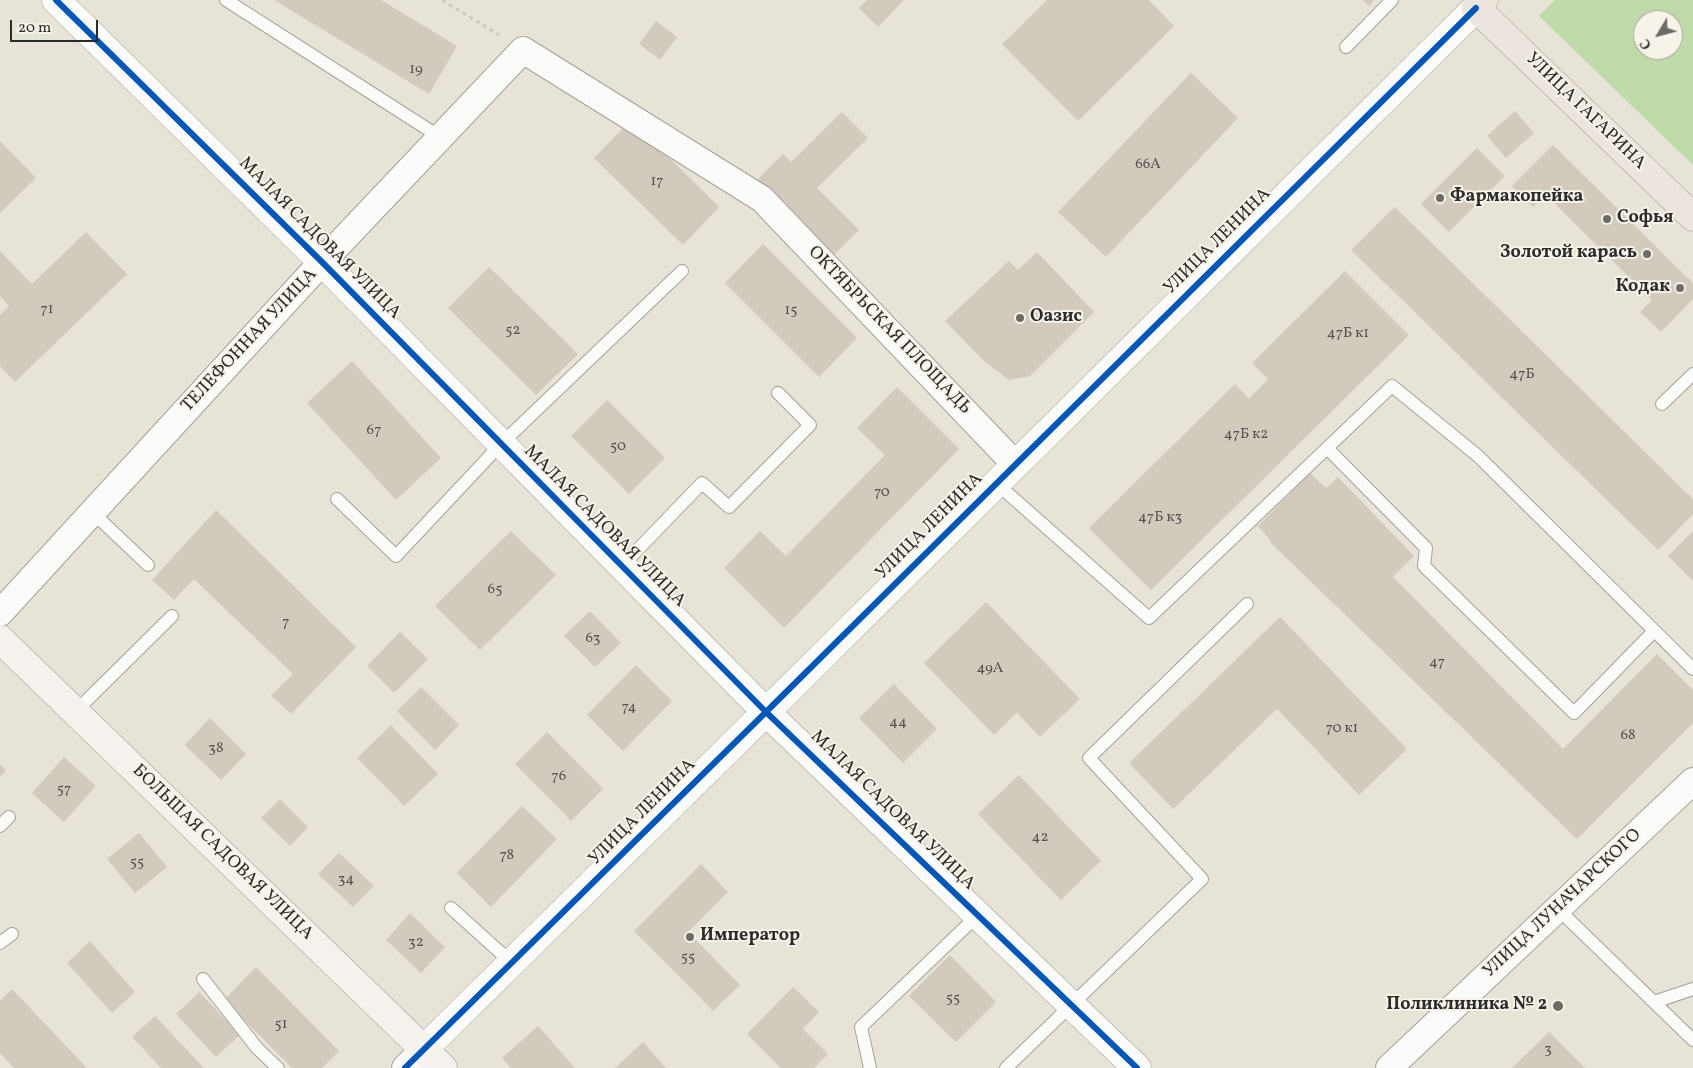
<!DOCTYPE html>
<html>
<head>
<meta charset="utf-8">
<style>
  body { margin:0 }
  #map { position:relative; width:1693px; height:1068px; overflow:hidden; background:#e7e3d6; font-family:Vollkorn,serif }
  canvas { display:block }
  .north { position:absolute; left:1633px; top:10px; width:50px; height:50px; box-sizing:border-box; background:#f7f3e8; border:1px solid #a5a39c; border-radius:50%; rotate:233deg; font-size:14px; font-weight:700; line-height:20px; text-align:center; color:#2b2b2b }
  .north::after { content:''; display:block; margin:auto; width:18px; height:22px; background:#6d6b67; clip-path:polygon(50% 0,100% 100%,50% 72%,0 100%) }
  .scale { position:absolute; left:10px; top:20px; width:88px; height:22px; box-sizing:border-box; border:2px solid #2b2b2b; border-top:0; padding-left:6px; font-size:15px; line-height:18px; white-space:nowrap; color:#2b2b2b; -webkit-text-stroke:4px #f7f3e8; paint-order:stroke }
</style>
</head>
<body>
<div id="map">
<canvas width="1693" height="1068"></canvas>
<div class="north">С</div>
<div class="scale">20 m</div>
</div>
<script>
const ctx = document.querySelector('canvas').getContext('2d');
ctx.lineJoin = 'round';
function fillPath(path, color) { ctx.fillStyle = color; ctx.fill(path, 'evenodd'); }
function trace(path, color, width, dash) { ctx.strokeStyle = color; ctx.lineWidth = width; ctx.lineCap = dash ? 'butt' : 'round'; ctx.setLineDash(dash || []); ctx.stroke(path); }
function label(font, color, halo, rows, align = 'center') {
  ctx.font = font + ' Vollkorn,serif'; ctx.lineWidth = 4; ctx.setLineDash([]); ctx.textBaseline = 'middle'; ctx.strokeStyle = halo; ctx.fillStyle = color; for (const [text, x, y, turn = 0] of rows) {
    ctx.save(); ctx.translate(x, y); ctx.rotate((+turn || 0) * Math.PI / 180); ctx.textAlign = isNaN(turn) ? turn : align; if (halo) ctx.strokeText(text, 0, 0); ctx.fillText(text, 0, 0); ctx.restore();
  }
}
fillPath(new Path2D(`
  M1555 0H1693V165L1539 16ZM1643 20H1673V50H1643Z`), '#bedaa8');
fillPath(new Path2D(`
  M274 0H381L457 46 429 94Z
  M867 0H904L878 27 859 8Z
  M1047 0H1149L1174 26 1078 121 1002 44Z
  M1363 0H1374L1369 6Z
  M656 21 677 37 660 60 639 44Z
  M1191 73 1238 118 1106 257 1058 212Z
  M1515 111 1534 133 1506 158 1487 136Z
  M842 112 868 138 817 188 859 230 830 259 754 183 783 154 791 162Z
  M631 120 719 207 683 245 594 158Z
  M0 141 36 178 0 213Z
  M1553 145 1693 283V299L1661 332 1640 312 1652 300 1545 194 1533 207 1512 186Z
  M1477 148 1505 176 1449 232 1421 204Z
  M1395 207 1693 499V514L1658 550 1351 250Z
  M86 232 127 274 15 382 0 366V315L9 306 0 296V251L32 284Z
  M763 244 857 338 819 377 725 283Z
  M1037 252 1094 312 1030 376 1009 380 985 362 945 321 1009 261 1018 270Z
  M489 267 578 354 536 395 448 308Z
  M1345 271 1409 335 1151 590 1089 528 1235 384 1249 399 1268 379 1252 363Z
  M352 361 441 458 396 500 307 403Z
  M897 387 959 449 784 628 724 568 760 531 786 556 885 455 857 428Z
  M607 400 665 458 629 494 571 436Z
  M1310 473 1326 488 1338 477 1414 556 1393 577 1563 749 1657 654 1693 690V723L1577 839 1270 542 1271 541 1258 526Z
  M216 510 356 647 291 714 271 695 293 674 194 579 174 600 152 580Z
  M511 531 556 575 480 650 435 606Z
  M1693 531V581L1668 556Z
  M986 602 1080 699 1040 737 1017 713 994 735 924 663Z
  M590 611 621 643 595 667 564 636Z
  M1280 617 1407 749 1359 795 1277 709 1173 809 1129 763Z
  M400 632 428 659 394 693 367 666Z
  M636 665 672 701 623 751 587 715Z
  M894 684 937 729 903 763 859 718Z
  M421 687 459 725 435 750 397 711Z
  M210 718 246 754 221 780 185 745Z
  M391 725 438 774 404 806 357 758Z
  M547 732 603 789 571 821 515 764Z
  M64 757 96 786 64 822 32 793Z
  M0 764 6 771 0 776Z
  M1019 775 1101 861 1061 900 978 814Z
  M280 799 308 827 290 846 261 818Z
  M522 806 557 839 491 907 457 873Z
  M139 833 167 867 135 893 107 859Z
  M339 853 374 886 353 907 318 874Z
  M701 864 728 892 688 932 740 985 713 1011 634 931Z
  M410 913 445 947 421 973 386 940Z
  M90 941 135 992 112 1013 67 963Z
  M950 955 996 1002 956 1042 909 996Z
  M256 967 339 1051 322 1068H292L224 1000Z
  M793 987 819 1012 803 1029 828 1054 814 1068H781L747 1034Z
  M12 989 87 1068H14L0 1053V1001Z
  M199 992 240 1035 216 1057 176 1014Z
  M155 1016 204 1068H161L132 1037Z
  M538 1026 575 1068H511L502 1058Z
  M1549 1032 1585 1068H1512Z
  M643 1042 666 1068H615Z`), '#d3cabe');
const service = new Path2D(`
  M226 0 440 137
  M1346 47 1392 0
  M1662 404 1693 374
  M1327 448 1426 548 1424 566 1574 713 1654 631
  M996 483 1149 618 1392 386 1478 456 1693 669
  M337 499 396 556 501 444 682 271
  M92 512 148 565
  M622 566 702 483 729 507 810 425 778 393
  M75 712 172 616
  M0 826 9 817
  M451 908 512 963
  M1558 909 1693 1040
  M0 943 12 934
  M203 979 257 1048 278 1068
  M1654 1002 1693 989
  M870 1068 861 1027 978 915
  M1006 1068 1202 879 1089 758 1247 604`);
const minor = new Path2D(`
  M0 613 322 262 523 50 762 199 1015 464
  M405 1068 424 1049
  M1389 1068 1693 781`);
const tertiary = new Path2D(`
  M56 0 322 262 766 712 1137 1068
  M424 1049 766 712 1476 8`);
const secondary = new Path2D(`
  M0 639 443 1068`);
const primary = new Path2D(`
  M1484 0 1476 8 1693 217`);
trace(service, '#a3a19a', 14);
trace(minor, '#a3a19a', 28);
trace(tertiary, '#a3a19a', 29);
trace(secondary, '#a3a19a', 29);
trace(primary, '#a3a19a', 29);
trace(new Path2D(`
  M442 0 499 35`), '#c9c9c6', 3, [4, 4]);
trace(service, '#fbfbf9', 12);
trace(minor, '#fbfbf9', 26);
trace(tertiary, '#fbfbf9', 28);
trace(secondary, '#f5f2ee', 28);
trace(primary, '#ece5dd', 28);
trace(new Path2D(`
  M56 0 322 262 766 712 1137 1068
  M405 1068 766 712 1476 8`), '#0057b8', 6);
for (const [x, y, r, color] of [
  [1440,198,5,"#6d6b67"],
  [1607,219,5,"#6d6b67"],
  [1647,254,5,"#6d6b67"],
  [1680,288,5,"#6d6b67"],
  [1020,318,5,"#6d6b67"],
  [690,937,5,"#6d6b67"],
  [1558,1006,6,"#6d6b67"]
]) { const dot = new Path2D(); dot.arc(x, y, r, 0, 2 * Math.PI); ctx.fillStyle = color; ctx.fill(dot); trace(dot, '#f7f3e8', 2); }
label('15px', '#565450', null, [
  ["19",416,70],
  ["66А",1148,165],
  ["17",657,182],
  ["71",47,310],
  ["15",791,311],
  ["52",513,331],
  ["47Б к1",1348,334],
  ["47Б",1522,375],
  ["67",374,431],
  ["47Б к2",1246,435],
  ["50",618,447],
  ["70",882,493],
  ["47Б к3",1160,518],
  ["65",495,590],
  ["7",286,623],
  ["63",593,639],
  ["47",1437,663],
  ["49А",990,669],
  ["74",629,708],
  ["44",898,723],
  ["70 к1",1342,729],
  ["68",1628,736],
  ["38",216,749],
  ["76",559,777],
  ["57",64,790],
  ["42",1040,838],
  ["78",507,856],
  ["55",137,863],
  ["34",346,880],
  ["32",416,943],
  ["55",688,958],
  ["55",953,999],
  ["51",281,1025],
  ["3",1548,1050]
]);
label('18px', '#2b2b2b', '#f7f3e8', [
  ["УЛИЦА ГАГАРИНА",1585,112,44],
  ["МАЛАЯ САДОВАЯ УЛИЦА",319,239,45],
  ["УЛИЦА ЛЕНИНА",1218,242,-45],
  ["ОКТЯБРЬСКАЯ ПЛОЩАДЬ",889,331,46],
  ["ТЕЛЕФОННАЯ УЛИЦА",250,341,-47],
  ["МАЛАЯ САДОВАЯ УЛИЦА",604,527,45],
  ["УЛИЦА ЛЕНИНА",930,527,-45],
  ["МАЛАЯ САДОВАЯ УЛИЦА",892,811,44],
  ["УЛИЦА ЛЕНИНА",643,813,-45],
  ["БОЛЬШАЯ САДОВАЯ УЛИЦА",222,853,44],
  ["УЛИЦА ЛУНАЧАРСКОГО",1563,904,-43]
]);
label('bold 18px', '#2b2b2b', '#f7f3e8', [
  ["Фармакопейка",1450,198],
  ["Софья",1617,219],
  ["Золотой карась",1637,254,"right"],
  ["Кодак",1670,288,"right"],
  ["Оазис",1030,318],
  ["Император",700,937],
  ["Поликлиника № 2",1547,1006,"right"]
], 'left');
</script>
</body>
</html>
